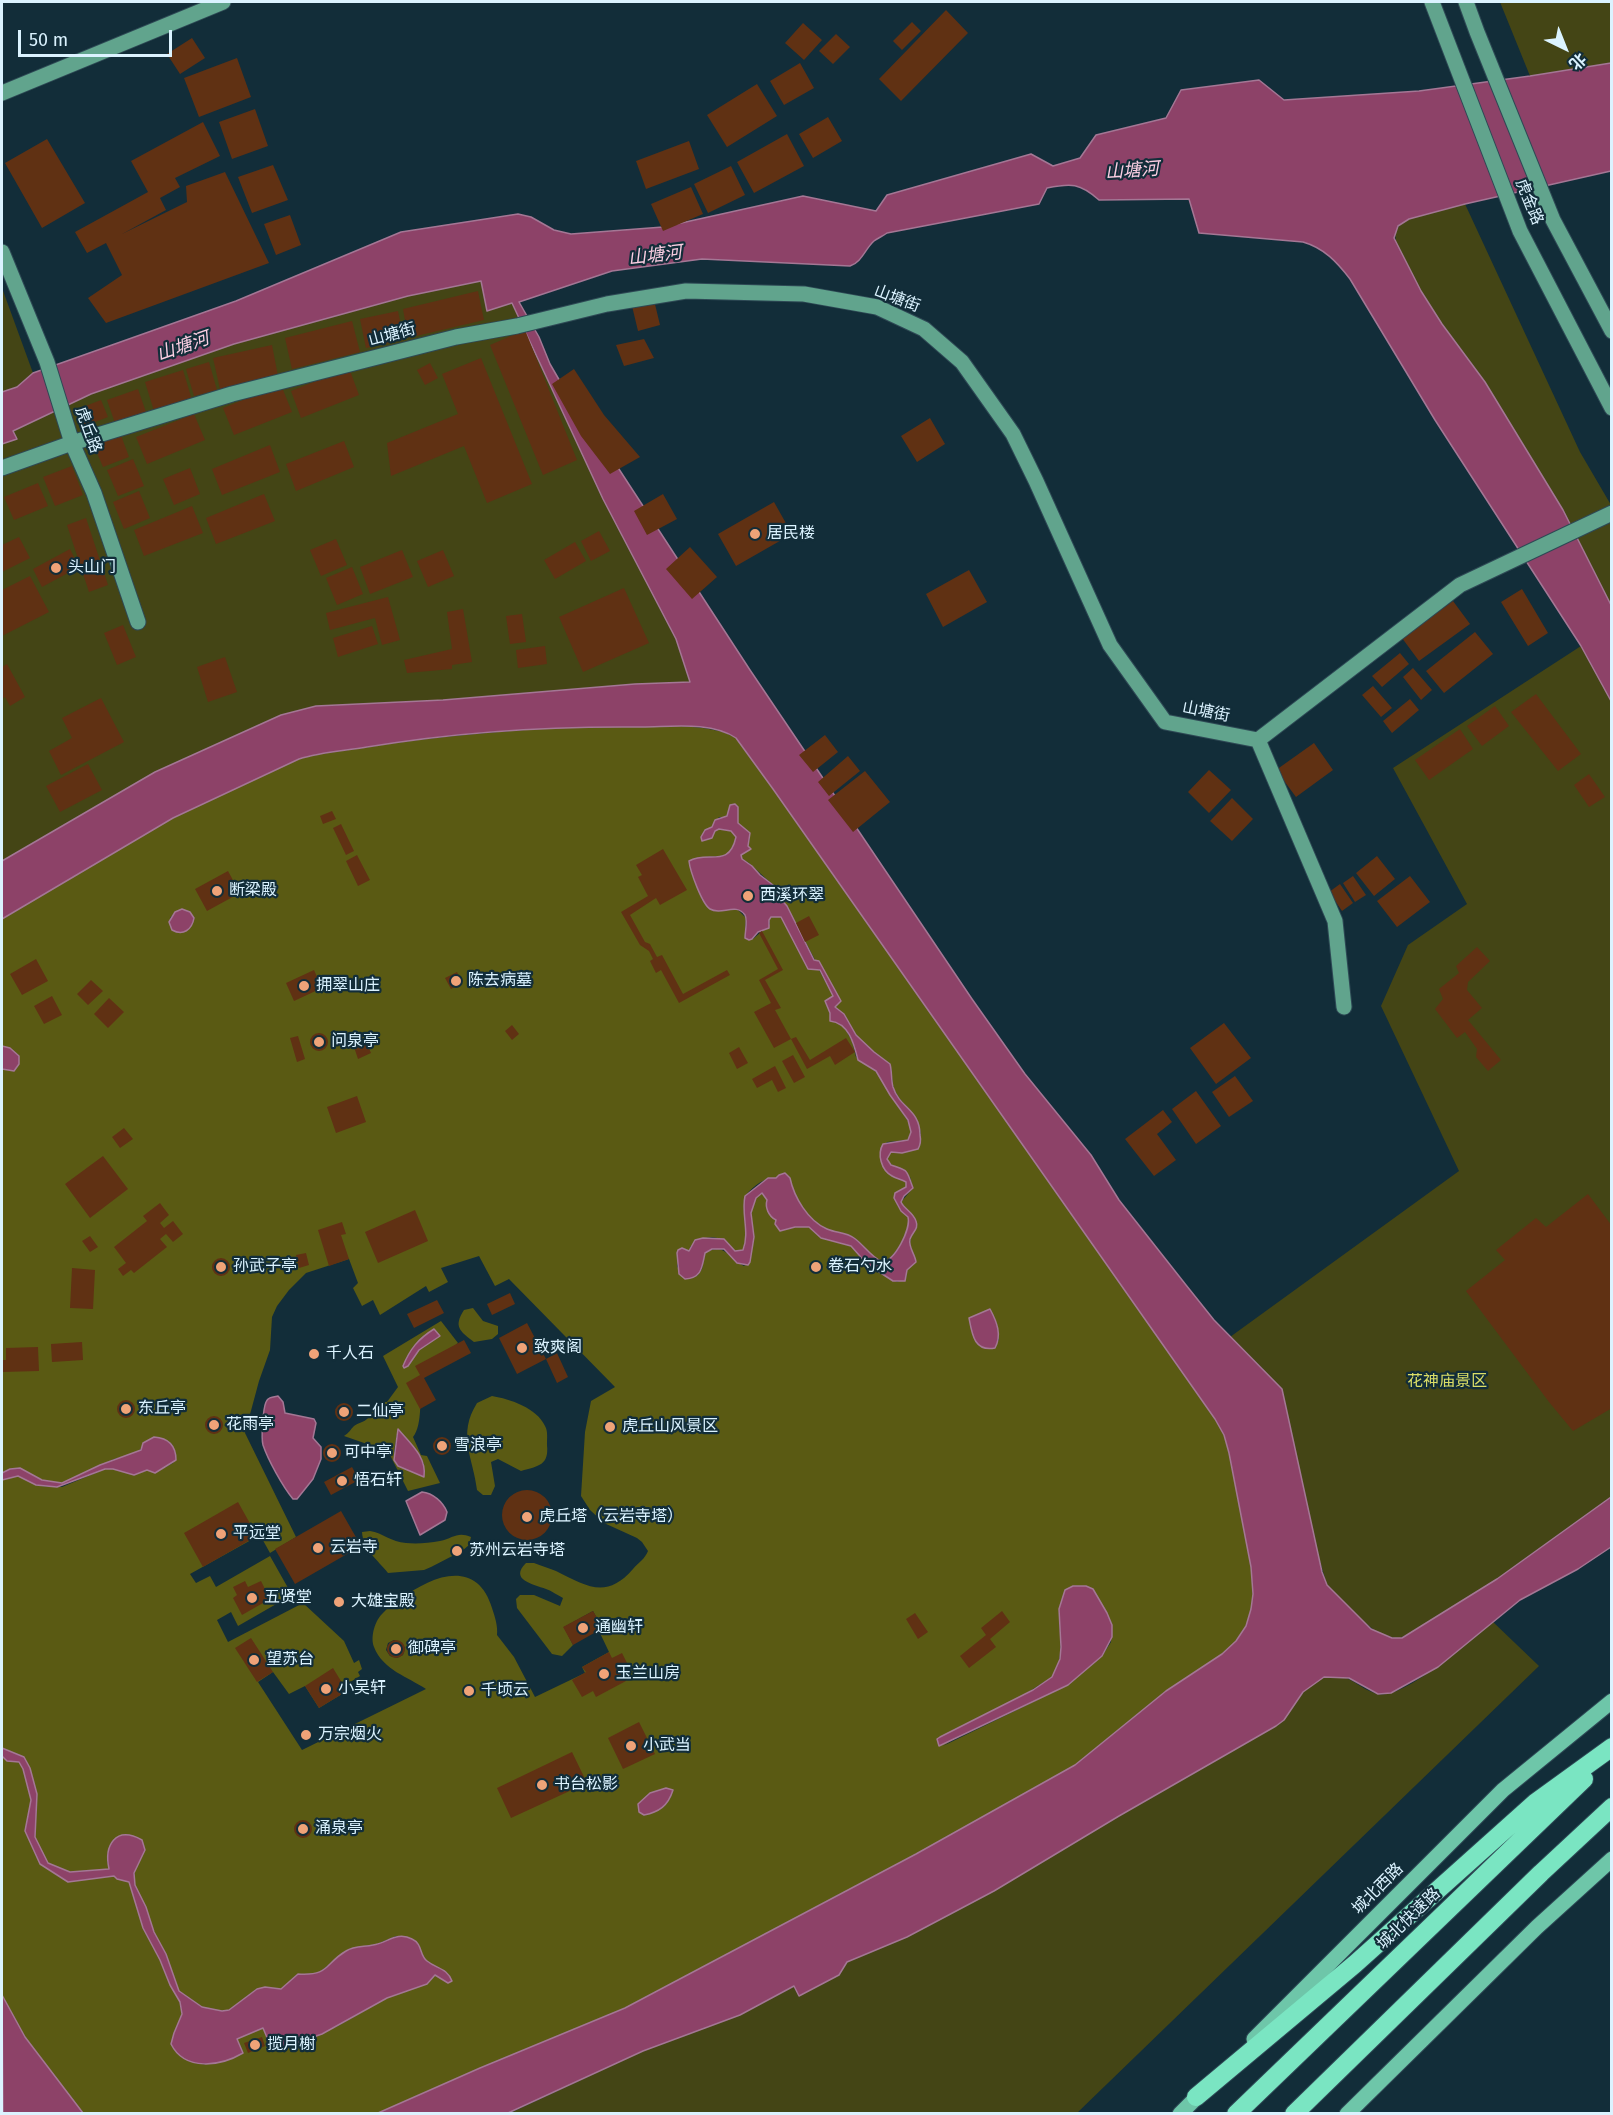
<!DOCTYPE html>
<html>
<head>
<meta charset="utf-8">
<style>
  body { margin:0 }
  #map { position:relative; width:1613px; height:2115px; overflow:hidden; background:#122d39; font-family:"Fira Sans","Noto Sans SC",sans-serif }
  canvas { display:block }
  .frame { position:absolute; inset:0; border:3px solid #dbf3ff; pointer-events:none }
  .north { position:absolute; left:1535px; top:18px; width:60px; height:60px; -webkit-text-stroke:4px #122d39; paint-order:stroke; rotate:137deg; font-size:16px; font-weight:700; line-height:24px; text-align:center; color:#dbf3ff }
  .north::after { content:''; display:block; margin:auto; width:21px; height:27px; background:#dbf3ff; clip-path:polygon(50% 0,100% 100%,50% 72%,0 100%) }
  .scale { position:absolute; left:18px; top:30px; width:154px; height:27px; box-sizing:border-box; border:3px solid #dbf3ff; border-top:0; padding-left:8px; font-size:18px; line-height:21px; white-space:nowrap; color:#dbf3ff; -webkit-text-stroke:4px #122d39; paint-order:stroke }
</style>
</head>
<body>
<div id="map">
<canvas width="1613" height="2115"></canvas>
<div class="frame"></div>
<div class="north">北</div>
<div class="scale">50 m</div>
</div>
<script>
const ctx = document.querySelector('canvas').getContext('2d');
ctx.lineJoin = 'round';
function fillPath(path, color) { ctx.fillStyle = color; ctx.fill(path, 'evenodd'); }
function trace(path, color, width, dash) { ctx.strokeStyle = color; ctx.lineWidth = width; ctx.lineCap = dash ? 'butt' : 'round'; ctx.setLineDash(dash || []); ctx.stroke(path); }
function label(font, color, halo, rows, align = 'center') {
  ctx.font = font + ' "Fira Sans","Noto Sans SC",sans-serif'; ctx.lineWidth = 4.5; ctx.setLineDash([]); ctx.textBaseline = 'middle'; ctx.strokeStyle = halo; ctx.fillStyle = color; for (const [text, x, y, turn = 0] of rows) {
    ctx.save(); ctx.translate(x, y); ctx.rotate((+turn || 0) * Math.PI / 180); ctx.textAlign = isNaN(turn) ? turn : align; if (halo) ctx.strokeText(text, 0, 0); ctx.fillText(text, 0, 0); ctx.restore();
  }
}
fillPath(new Path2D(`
  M1500 2H1611V63L1530 76Z
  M1465 204 1580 452 1611 505V605L1563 510 1485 382 1442 324 1421 291 1396 243 1395 231 1402 223 1409 219Z
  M481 280 512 303 603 499 676 639 690 683 635 684 443 700 316 706 281 715 155 772 2 861V444L16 439 13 431 91 394 234 344 408 296Z
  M2 288 33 373 17 387 2 392Z
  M1581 646 1612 701 1611 1497 1497 1579 1410 1633 1398 1639 1378 1633 1364 1622 1327 1585 1263 1369 1230 1337 1459 1171 1381 1006 1408 945 1467 904 1393 768Z
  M1492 1621 1539 1666 1077 2113 508 2114 643 2051 740 2015 795 1986 800 1995 839 1975 847 1962 907 1937 994 1891 1119 1816 1276 1726C1294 1712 1299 1685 1323 1677 1346 1669 1358 1689 1378 1694 1404 1700 1472 1639 1492 1621Z`), '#444515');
fillPath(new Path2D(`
  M594 726C628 727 709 720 736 738L773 789 1215 1419 1224 1435 1229 1453 1251 1567 1253 1594 1251 1609 1246 1626 1236 1641 1222 1654 1166 1691 1075 1765 916 1854 625 2008 480 2068 378 2113H83L25 2037 2 1995V1756L7 1761 19 1762 23 1769 31 1800 25 1831 40 1864 68 1882 114 1876 129 1882 143 1928 160 1960 170 1985 180 2002 182 2014 174 2033 171 2044C198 2069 198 2067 234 2058L237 2039 263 2028 274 2048H283L336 2027 387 1998 427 1984 435 1975 448 1983 451 1981C443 1965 436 1970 426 1960 417 1951 407 1944 396 1936L377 1944 349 1949 317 1974H298L281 1989 265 1987 257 1989 229 2010 222 2011 202 2007 179 1991 166 1954 154 1932 146 1907 135 1885 134 1877 135 1869 145 1850 107 1861 110 1869 70 1872 47 1863 35 1837 37 1794 30 1768 24 1757 2 1748V1480L18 1476 40 1486 62 1487 105 1469H113L134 1475 148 1470 155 1473 173 1463 176 1456 172 1444 161 1438 142 1447 137 1453 114 1459 62 1483 42 1480 20 1468 10 1469 2 1473V1069L14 1071 19 1064 10 1048 2 1046V919L173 818 299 759C320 753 341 751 363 748 439 735 517 730 594 726ZM730 805 738 811V823L750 837 748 846 741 855 742 859 749 863 773 885 779 897 787 906 815 960 841 1001 834 1007 846 1017 856 1035 874 1052 890 1064C893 1073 891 1083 895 1091 907 1114 928 1118 918 1149L902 1153 891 1152 888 1154V1162L895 1167H899L910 1177 913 1188 901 1202C903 1210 913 1215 917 1224 912 1234 906 1244 914 1254L907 1270 906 1278 897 1282 867 1264 851 1246 821 1238 809 1227H795L780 1231 776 1220 768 1211 767 1200 762 1193 756 1198 751 1213 754 1237 750 1262 744 1266C728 1258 725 1242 705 1253L702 1269 697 1276 679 1270 677 1266 682 1248 690 1251V1247C710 1233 718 1234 735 1251L743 1250C750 1232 741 1214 745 1196 760 1179 771 1174 791 1182 793 1199 812 1223 827 1229 836 1233 846 1232 854 1238 865 1245 870 1256 882 1262 895 1260 911 1229 908 1217 899 1210 895 1204 895 1193L906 1187V1182L884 1167 880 1151 887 1142 908 1140 911 1132 910 1124 890 1095 879 1074 856 1057 852 1041 844 1027 837 1022 830 1021 833 996 819 970 808 968 781 917H772L769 920 770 924 753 939 745 931 746 918 738 910 702 900 689 862C708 849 729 869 736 837L731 831 719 829 715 831 711 838 706 840 719 817H727ZM175 912 194 918 180 933 172 930 170 918ZM479 1256 495 1286 509 1279 615 1387 591 1401 585 1432 581 1496 590 1510 604 1523 637 1538 642 1542 648 1551C645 1559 638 1563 633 1569 606 1600 587 1586 556 1571 549 1568 541 1566 534 1563H526C509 1580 533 1584 546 1589 552 1591 557 1595 563 1598L560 1606 534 1595H520L516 1599 517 1608 552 1654 562 1656 573 1645 564 1627 593 1611 602 1628 599 1631 609 1652 582 1667 585 1673 535 1697 514 1657 497 1635C498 1626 495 1617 492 1608 477 1558 432 1575 401 1599 395 1603 388 1607 383 1613 375 1620 370 1637 374 1647 383 1670 408 1677 426 1689L302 1750 258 1682 273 1672 289 1694 305 1686 319 1708 347 1691 344 1686 360 1676 358 1672 362 1669 359 1660 354 1663 344 1641 303 1603 228 1642 217 1620 231 1612 238 1626 292 1595 270 1556 216 1587 210 1576 196 1583 190 1574 260 1535 270 1553 296 1537 245 1433 259 1381 270 1350 272 1317 277 1306 289 1290 306 1273 349 1259 358 1283 353 1288 362 1306 373 1300 380 1315 426 1286 429 1292 448 1282 441 1268ZM990 1310 997 1324 999 1341 976 1316ZM1086 1586 1095 1592 1112 1624 1111 1642 1102 1656 1068 1685 943 1746 1052 1677C1067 1655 1057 1630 1060 1605ZM394 1640 401 1642 405 1648 403 1655 397 1658 390 1656 386 1650 388 1643Z
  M473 1308 483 1321 498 1326V1334L492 1339 474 1342C460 1331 453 1327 464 1310Z
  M441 1321 458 1343 420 1375C420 1392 423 1425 413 1437L421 1455 427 1456 440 1483 408 1491 388 1451 381 1454 377 1446 370 1450 367 1444 344 1436C349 1433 350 1430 354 1426 358 1423 364 1422 367 1419 376 1412 370 1402 387 1402L398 1387 383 1356ZM398 1429 416 1450 424 1464 406 1469 398 1466 394 1451Z
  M492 1396C510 1399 537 1408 545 1426 548 1431 547 1438 547 1445 549 1465 539 1466 521 1471L498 1459 491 1462 495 1486 491 1495H483L477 1490C473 1457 457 1435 477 1403Z
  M370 1531C383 1533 391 1542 406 1543 417 1544 429 1543 440 1541 453 1538 458 1531 471 1537L469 1545 462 1551 431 1567 424 1570 388 1573C378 1560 363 1550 362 1532Z`), '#5a5a13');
const water = new Path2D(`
  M1611 63V171L1465 204 1409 219 1398 226 1394 238 1421 291 1442 324 1485 382 1563 510 1611 605V701L1581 646 1435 420 1350 279C1337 262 1324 248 1303 242L1199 233 1189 199 1099 200C1080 183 1071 183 1047 188L1039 204 887 233C883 236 878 238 874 241 865 249 862 262 850 266L702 259 612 271 519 302 539 337 550 364 583 421 615 463 750 670 972 999 1025 1074 1091 1155 1119 1200 1186 1285 1214 1320 1282 1389 1322 1572 1327 1585 1371 1629 1392 1638H1402L1410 1633 1497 1579 1611 1497V1547L1578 1569 1520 1600 1438 1667 1400 1688 1391 1693 1378 1694 1349 1678 1324 1677 1303 1692 1284 1720 1276 1726 1119 1816 994 1891 907 1937 847 1962 839 1975 799 1996 794 1986 740 2015 643 2051 508 2113H378L480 2068 625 2008 916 1854 1075 1765 1166 1691 1222 1654 1236 1641 1246 1626 1251 1609 1253 1594 1251 1567 1229 1453 1224 1435 1215 1419 773 789 736 738C711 721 670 727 642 727 550 726 457 732 367 747 344 751 321 752 299 759L173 818 2 919V861L155 772 281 715 316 706 443 700 635 684 690 682 676 639 603 499 512 303 487 311 481 281 408 296 234 344 91 394 13 431 17 439 2 444V392L17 387 33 373 236 301 401 232 518 214 531 217 554 230 571 234 663 227 803 196 876 211 887 195 1031 154 1053 166 1080 158 1096 135 1166 118 1181 90 1259 80 1284 100 1419 91 1530 76Z
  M735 804 738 807V823L750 833 748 846 751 849 741 855 742 859 752 866 760 875 773 885 779 897 787 906 814 960 819 961 841 1001 835 1007 844 1014 856 1035 874 1052 890 1064C892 1071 891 1080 893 1087 900 1109 920 1109 920 1135 921 1140 921 1144 918 1149L902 1153 891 1152 887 1159 891 1165C910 1171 906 1170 913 1188L904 1196 901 1202C904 1209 913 1212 916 1221 919 1229 913 1231 910 1239 908 1247 915 1254 916 1262L907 1270 905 1281H893L867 1264 851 1246 821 1238 809 1227H795L780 1231 775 1224 776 1220C768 1216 765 1207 767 1200L762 1193 756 1198 751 1213 754 1237 750 1262 748 1265 737 1263 724 1249H712L705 1253C702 1267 702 1278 685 1279L679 1274 677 1253 678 1250 682 1248 689 1251 695 1240 703 1238 724 1239 735 1251 743 1250C750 1232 741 1214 745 1196L768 1178H776L779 1175 785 1173 790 1178C794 1197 808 1221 827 1229 836 1233 846 1232 854 1238 864 1245 870 1256 882 1262 895 1261 911 1229 908 1217L901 1211 894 1198 895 1193 906 1187V1182C901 1179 897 1179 892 1176 881 1170 877 1154 883 1144L908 1140 911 1132 908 1120 890 1095 876 1071 858 1060C854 1044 849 1023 830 1021V1013L825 1001 833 996 820 970 808 969 781 917H771L769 920V928L758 932 752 939 749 940 745 938C745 931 748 921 745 915 736 902 721 916 710 909 702 904 690 871 689 861 708 850 729 869 736 837L731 831 719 829 715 831 712 838 702 841 701 837 705 830 712 827 715 820 727 816 730 805Z
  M182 909 190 912 194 918C192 930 183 936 172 930L169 922 175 912Z
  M2 1046 10 1048 19 1056V1064L14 1071 2 1069Z
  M990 1309C997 1322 1002 1335 995 1348 974 1352 972 1334 969 1318Z
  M434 1329 440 1336 419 1350 408 1366 404 1368 403 1366C410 1349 418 1339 434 1329Z
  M278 1396 283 1402 285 1413 314 1419 316 1423 313 1438 321 1447V1459L313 1479 297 1499H293C283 1487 268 1460 263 1445 261 1438 263 1409 266 1402 268 1397 273 1397 278 1396Z
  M398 1429C410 1443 427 1457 424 1477L398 1466 394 1460Z
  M154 1437C168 1438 176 1445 176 1460L155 1473 147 1470 134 1475 113 1469H105L57 1487 36 1485 18 1476 2 1480V1473L10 1469 20 1468 42 1480 62 1483 100 1465 141 1450 143 1443Z
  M422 1492C433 1493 443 1502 447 1512L445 1520 420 1535 406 1501Z
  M1073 1586H1086L1093 1589 1107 1613 1112 1625V1637L1102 1656 1068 1685 939 1746 937 1739 940 1737 1033 1690 1052 1677 1060 1659 1061 1647 1059 1609 1065 1590Z
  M2 1748 24 1757 30 1768 37 1794 35 1837 48 1863 70 1872 109 1869C104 1846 115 1825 142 1840L145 1850 134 1873 135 1885 146 1907 154 1932 166 1954 179 1991 202 2007 222 2011 229 2010 257 1989 265 1987 281 1989 298 1974C330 1976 324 1964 346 1951 354 1946 364 1947 373 1945 387 1943 397 1931 412 1939 423 1944 419 1955 427 1961 437 1969 447 1968 452 1981L448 1983 435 1975 427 1984 387 1998 322 2034 282 2048 271 2047 263 2028 237 2039 243 2053C221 2066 185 2072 171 2044L174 2033 182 2014 180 2002 170 1985 160 1960 143 1928 129 1882 117 1879 114 1876 68 1882 40 1864 25 1831 31 1800 23 1769 19 1762 7 1761 2 1756Z
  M666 1788 673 1790C668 1806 659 1812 644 1815L639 1812 638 1804 650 1793Z
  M2 1995 25 2037 83 2113H3Z`);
fillPath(water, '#8d4268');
trace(water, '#a47795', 1.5);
fillPath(new Path2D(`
  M946 10 968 33 901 101 879 79Z
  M912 22 921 31 902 50 893 41Z
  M803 23 822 40 804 60 785 43Z
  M836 34 850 47 833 64 819 51Z
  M192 38 205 58 180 74 167 54Z
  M237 58 251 97 199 117 184 78Z
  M800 63 814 88 784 105 770 81Z
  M757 84 777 116 727 147 707 115Z
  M255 109 268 146 232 159 219 122Z
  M828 117 842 141 813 158 799 134Z
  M203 122 220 156 175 178 180 187 160 198 166 210 122 234 187 202 186 186 225 172 269 263 106 323 88 298 122 275 106 243 87 253 75 232 148 192 131 161Z
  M787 134 804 166 754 193 737 162Z
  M47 139 85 203 42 228 5 163Z
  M689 141 699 169 646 189 636 161Z
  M273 165 288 200 252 213 238 177Z
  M731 166 745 195 708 213 694 184Z
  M691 187 703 214 663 231 651 204Z
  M290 215 301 245 276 255 264 224Z
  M478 291 484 320 408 338 403 309Z
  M654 300 660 325 638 331 632 306Z
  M398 311 404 340 366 348 360 319Z
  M352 321 360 352 292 369 285 338Z
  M525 330 577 460 543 475 490 345Z
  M644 339 654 358 624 366 616 345Z
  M272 345 278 376 220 389 213 358Z
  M481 358 532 484 487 503 464 446 391 476 387 443 458 414 442 374Z
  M209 362 217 390 194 396 186 369Z
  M430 363 438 378 425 385 417 370Z
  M349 368 359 395 301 418 291 391Z
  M574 369 604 415 640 457 610 474 581 436 552 384Z
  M183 370 192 400 154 411 145 382Z
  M281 385 292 412 234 435 223 408Z
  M138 389 147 415 116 426 107 400Z
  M101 400 108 417 82 427 75 410Z
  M194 414 205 440 147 464 136 437Z
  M930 418 945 444 917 462 901 436Z
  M119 430 129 457 103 467 92 441Z
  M344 441 354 467 296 491 286 464Z
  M270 445 280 472 222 495 212 469Z
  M133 459 144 486 118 496 107 470Z
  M72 466 83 495 55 506 43 477Z
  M190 468 200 494 174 505 163 479Z
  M38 483 48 506 14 520 4 497Z
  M139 491 150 518 124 529 113 502Z
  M264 494 275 521 216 544 206 518Z
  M663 494 677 519 647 535 634 511Z
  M774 502 792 534 736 566 718 534Z
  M192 506 203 533 144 556 134 530Z
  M86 518 108 585 89 592 67 525Z
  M599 531 610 551 591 561 581 541Z
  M19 537 30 558 2 572V545Z
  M336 539 347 565 321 576 310 550Z
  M575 542 586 561 555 579 544 560Z
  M690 547 717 577 692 599 666 569Z
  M70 549 79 567 42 587 33 569Z
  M402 550 413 577 370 594 360 567Z
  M443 550 454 576 428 587 417 561Z
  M352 567 363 594 337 605 326 578Z
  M969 570 987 602 943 627 926 594Z
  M30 576 49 612 2 636V590Z
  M624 588 649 643 583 672 559 617Z
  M1522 589 1548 633 1528 646 1501 602Z
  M388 597 400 640 382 645 375 618 330 630 326 613Z
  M1453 601 1470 624 1419 661 1402 638Z
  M463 609 472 662 452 665V669L407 673 404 660 452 649 447 612Z
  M522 614 526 642 510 644 506 616Z
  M123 625 136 657 117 665 104 633Z
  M372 626 378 644 338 657 333 638Z
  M1475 632 1493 654 1444 693 1426 671Z
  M545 646 547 664 518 668 516 650Z
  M1400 653 1409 664 1382 687 1372 676Z
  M225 657 237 692 208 702 197 667Z
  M7 664 25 697 10 706 5 697 2 699V667Z
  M1413 668 1432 690 1421 700 1403 677Z
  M1373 686 1392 708 1381 717 1362 695Z
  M1536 694 1581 754 1558 771 1511 712Z
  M101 698 124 742 61 775 49 751 72 738 62 718Z
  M1410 699 1419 710 1392 733 1383 721Z
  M1495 706 1509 726 1482 746 1467 726Z
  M1460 729 1473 749 1429 780 1415 760Z
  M825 735 838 752 813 772 799 755Z
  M1314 743 1333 770 1296 797 1276 770Z
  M848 756 860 771 829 796 818 782Z
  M88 764 102 790 60 812 46 786Z
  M1209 770 1231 790 1209 813 1188 792Z
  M865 771 890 802 853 832 828 800Z
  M1589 774 1605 797 1589 807 1574 785Z
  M1232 798 1253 819 1232 841 1210 821Z
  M332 811 336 819 323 824 320 816Z
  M341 824 354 851 346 855 333 828Z
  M663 849 687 890 660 905 656 898 630 915 645 942 650 944 657 957 662 955 683 994 727 970 730 975 679 1003 661 970 656 973 650 961 653 959 649 951 640 945 621 912 648 896 638 877 642 875 636 865Z
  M357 855 370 880 358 886 346 861Z
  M1377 856 1395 879 1374 896 1356 873Z
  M228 871 240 893 207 911 195 889Z
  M1353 876 1366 895 1355 902 1343 883Z
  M1410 876 1430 902 1397 927 1377 901Z
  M1340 884 1353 903 1342 911 1329 892Z
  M809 916 819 935 805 942 796 923Z
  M762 931 783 970 765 980 781 1008 775 1010 791 1039 774 1048 754 1012 771 1003 759 980 778 969 759 933Z
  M1477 947 1490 961 1468 982 1467 990 1482 1008 1468 1020 1501 1060 1488 1071 1476 1057 1477 1049 1465 1032 1457 1038 1435 1009 1443 999 1439 989 1459 973 1456 966Z
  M36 959 48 981 22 995 10 974Z
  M314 970 322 988 294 1001 286 983Z
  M457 972 462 983 451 989 445 978Z
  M91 980 103 991 88 1005 77 994Z
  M52 996 62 1015 44 1024 34 1006Z
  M109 998 124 1012 108 1028 94 1014Z
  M1224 1023 1251 1058 1216 1084 1190 1048Z
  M512 1025 519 1034 512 1040 505 1031Z
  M310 1042a9 9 0 1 1 18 0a9 9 0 1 1-18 0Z
  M298 1036 305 1059 297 1062 290 1038Z
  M796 1037 810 1060 846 1038 855 1052 835 1065 830 1056 807 1069 791 1039Z
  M366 1042 371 1053 358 1059 354 1047Z
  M739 1047 748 1063 737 1069 729 1053Z
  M793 1055 805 1077 794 1083 782 1061Z
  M775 1066 786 1088 778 1092 772 1080 757 1088 752 1079Z
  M1235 1076 1253 1101 1229 1117 1212 1092Z
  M1196 1091 1221 1126 1196 1144 1172 1109Z
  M357 1096 366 1122 336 1133 327 1107Z
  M1163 1110 1172 1122 1157 1134 1176 1160 1154 1176 1125 1139Z
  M124 1128 133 1139 120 1148 112 1137Z
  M103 1156 128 1189 90 1218 65 1184Z
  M1588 1194 1612 1226V1408L1573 1431 1549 1402 1466 1291 1505 1260 1496 1250 1536 1218 1546 1227Z
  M160 1203 169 1215 160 1223 164 1228 173 1221 183 1234 173 1242 166 1234 160 1239 167 1247 134 1273 131 1270 123 1276 118 1269 126 1263 114 1247 147 1221 143 1216Z
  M415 1210 428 1241 378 1263 365 1232Z
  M342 1222 346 1234 341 1235 349 1259 329 1266 318 1230Z
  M90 1236 98 1247 90 1252 82 1241Z
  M306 1253 309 1265 299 1268 296 1255Z
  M212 1267a9 9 0 1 1 18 0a9 9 0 1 1-18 0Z
  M72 1268 95 1270 93 1309 70 1308Z
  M510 1293 515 1304 492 1315 487 1304Z
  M437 1300 444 1313 414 1328 407 1314Z
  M527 1323 546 1359 517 1374 499 1338Z
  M464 1340 471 1353 424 1378 436 1400 420 1409 406 1383 420 1375 415 1366Z
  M82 1342 83 1360 52 1362 51 1344Z
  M38 1347 39 1371 2 1372V1360H6V1348Z
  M557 1353 568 1377 557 1383 546 1359Z
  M117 1409a9 9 0 1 1 18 0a9 9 0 1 1-18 0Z
  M335 1412a9 9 0 1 1 18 0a9 9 0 1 1-18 0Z
  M205 1425a9 9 0 1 1 18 0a9 9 0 1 1-18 0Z
  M433 1446a9 9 0 1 1 18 0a9 9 0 1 1-18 0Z
  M323 1453a9 9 0 1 1 18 0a9 9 0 1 1-18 0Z
  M352 1467 359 1480 331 1495 324 1482Z
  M502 1515a25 25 0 1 1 50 0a25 25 0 1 1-50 0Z
  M238 1502 257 1536 203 1567 184 1533Z
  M341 1511 361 1546 295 1584 275 1549Z
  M245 1581 248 1587 261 1581 270 1599 242 1615 233 1598 237 1595 233 1587Z
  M593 1611 603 1628 573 1645 563 1627Z
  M1002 1611 1010 1622 990 1639 996 1647 969 1668 960 1656 986 1635 981 1628Z
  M915 1613 928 1632 918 1639 906 1619Z
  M251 1638 273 1672 257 1682 235 1648Z
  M387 1649a9 9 0 1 1 18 0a9 9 0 1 1-18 0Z
  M609 1652 612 1658 622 1653 631 1671 623 1675 626 1681 596 1697 593 1691 582 1697 572 1680 586 1672 582 1667Z
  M333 1668 347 1691 319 1708 305 1686Z
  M639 1722 655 1754 623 1769 608 1738Z
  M572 1752 587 1783 511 1818 497 1788Z
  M294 1829a9 9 0 1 1 18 0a9 9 0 1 1-18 0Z
  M262 2037 265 2046 248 2053 244 2043Z`), '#603113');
const secondary = new Path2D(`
  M1432 2 1520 231 1612 408
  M1466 2 1477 32 1553 220 1612 331
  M2 93 223 2
  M2 252 47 362 72 443 94 493 138 622
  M2 468 72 443 232 394 456 337 517 326 607 304 686 291 804 294 877 307 924 329 962 362 1013 434 1036 481 1110 645 1165 722 1258 740 1335 921 1344 1007
  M1258 740 1460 585 1612 513`);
const primary = new Path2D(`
  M1254 2039 1503 1790 1612 1701
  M1180 2114 1204 2090
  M1347 2114 1537 1927 1612 1859`);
const highway = new Path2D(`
  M1196 2097 1355 1964 1536 1802 1612 1747
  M1236 2114 1584 1779
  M1294 2114 1541 1873 1612 1807`);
trace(secondary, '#2e4955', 17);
trace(primary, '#2e4955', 17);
trace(highway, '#2e4955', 20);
trace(secondary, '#61a48d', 15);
trace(primary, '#6ec6a9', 15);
trace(highway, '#7ae5c2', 18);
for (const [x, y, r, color] of [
  [755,534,6,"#efa378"],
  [56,568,6,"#efa378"],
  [217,891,6,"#efa378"],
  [748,896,6,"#efa378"],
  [456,981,6,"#efa378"],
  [304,986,6,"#efa378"],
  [319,1042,6,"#efa378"],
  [221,1267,6,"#efa378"],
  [816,1267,6,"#efa378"],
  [522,1348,6,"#efa378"],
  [314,1354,6,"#efa378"],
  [126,1409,6,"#efa378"],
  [344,1412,6,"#efa378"],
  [214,1425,6,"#efa378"],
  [610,1427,6,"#efa378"],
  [442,1446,6,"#efa378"],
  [332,1453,6,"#efa378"],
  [342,1481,6,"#efa378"],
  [527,1517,6,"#efa378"],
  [221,1534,6,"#efa378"],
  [318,1548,6,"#efa378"],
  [457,1551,6,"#efa378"],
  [252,1598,6,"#efa378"],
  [339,1602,6,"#efa378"],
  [583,1628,6,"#efa378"],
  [396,1649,6,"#efa378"],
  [254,1660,6,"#efa378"],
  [604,1674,6,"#efa378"],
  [326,1689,6,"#efa378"],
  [469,1691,6,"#efa378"],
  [306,1735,6,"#efa378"],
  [631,1746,6,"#efa378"],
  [542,1785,6,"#efa378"],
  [303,1829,6,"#efa378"],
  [255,2045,6,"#efa378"]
]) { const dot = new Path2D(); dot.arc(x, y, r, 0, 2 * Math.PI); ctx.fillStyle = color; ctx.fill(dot); trace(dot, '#122d39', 2); }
label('16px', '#dbf3ff', '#122d39', [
  ["虎金路",1529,202,68],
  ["山塘街",897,299,21],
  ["山塘街",392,335,-15],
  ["虎丘路",88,430,70],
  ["山塘街",1206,712,11],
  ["城北西路",1378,1889,-45],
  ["城北快速路",1409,1919,-44]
]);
label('16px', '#dbf3ff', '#122d39', [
  ["居民楼",767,534],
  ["头山门",68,568],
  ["断梁殿",229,891],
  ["西溪环翠",760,896],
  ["陈去病墓",468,981],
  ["拥翠山庄",316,986],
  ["问泉亭",331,1042],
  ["孙武子亭",233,1267],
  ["卷石勺水",828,1267],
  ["致爽阁",534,1348],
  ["千人石",326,1354],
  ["东丘亭",138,1409],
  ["二仙亭",356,1412],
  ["花雨亭",226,1425],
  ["虎丘山风景区",622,1427],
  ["雪浪亭",454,1446],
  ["可中亭",344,1453],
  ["悟石轩",354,1481],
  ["虎丘塔（云岩寺塔）",539,1517],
  ["平远堂",233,1534],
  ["云岩寺",330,1548],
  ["苏州云岩寺塔",469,1551],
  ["五贤堂",264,1598],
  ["大雄宝殿",351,1602],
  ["通幽轩",595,1628],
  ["御碑亭",408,1649],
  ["望苏台",266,1660],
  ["玉兰山房",616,1674],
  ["小吴轩",338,1689],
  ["千顷云",481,1691],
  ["万宗烟火",318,1735],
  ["小武当",643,1746],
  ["书台松影",554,1785],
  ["涌泉亭",315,1829],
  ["揽月榭",267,2045]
], 'left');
label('16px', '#dcde66', '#122d39', [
  ["花神庙景区",1447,1382]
]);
label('italic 18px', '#fbcee2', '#122d39', [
  ["山塘河",1132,171,-4],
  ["山塘河",655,256,-7],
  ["山塘河",183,347,-19]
]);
</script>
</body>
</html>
